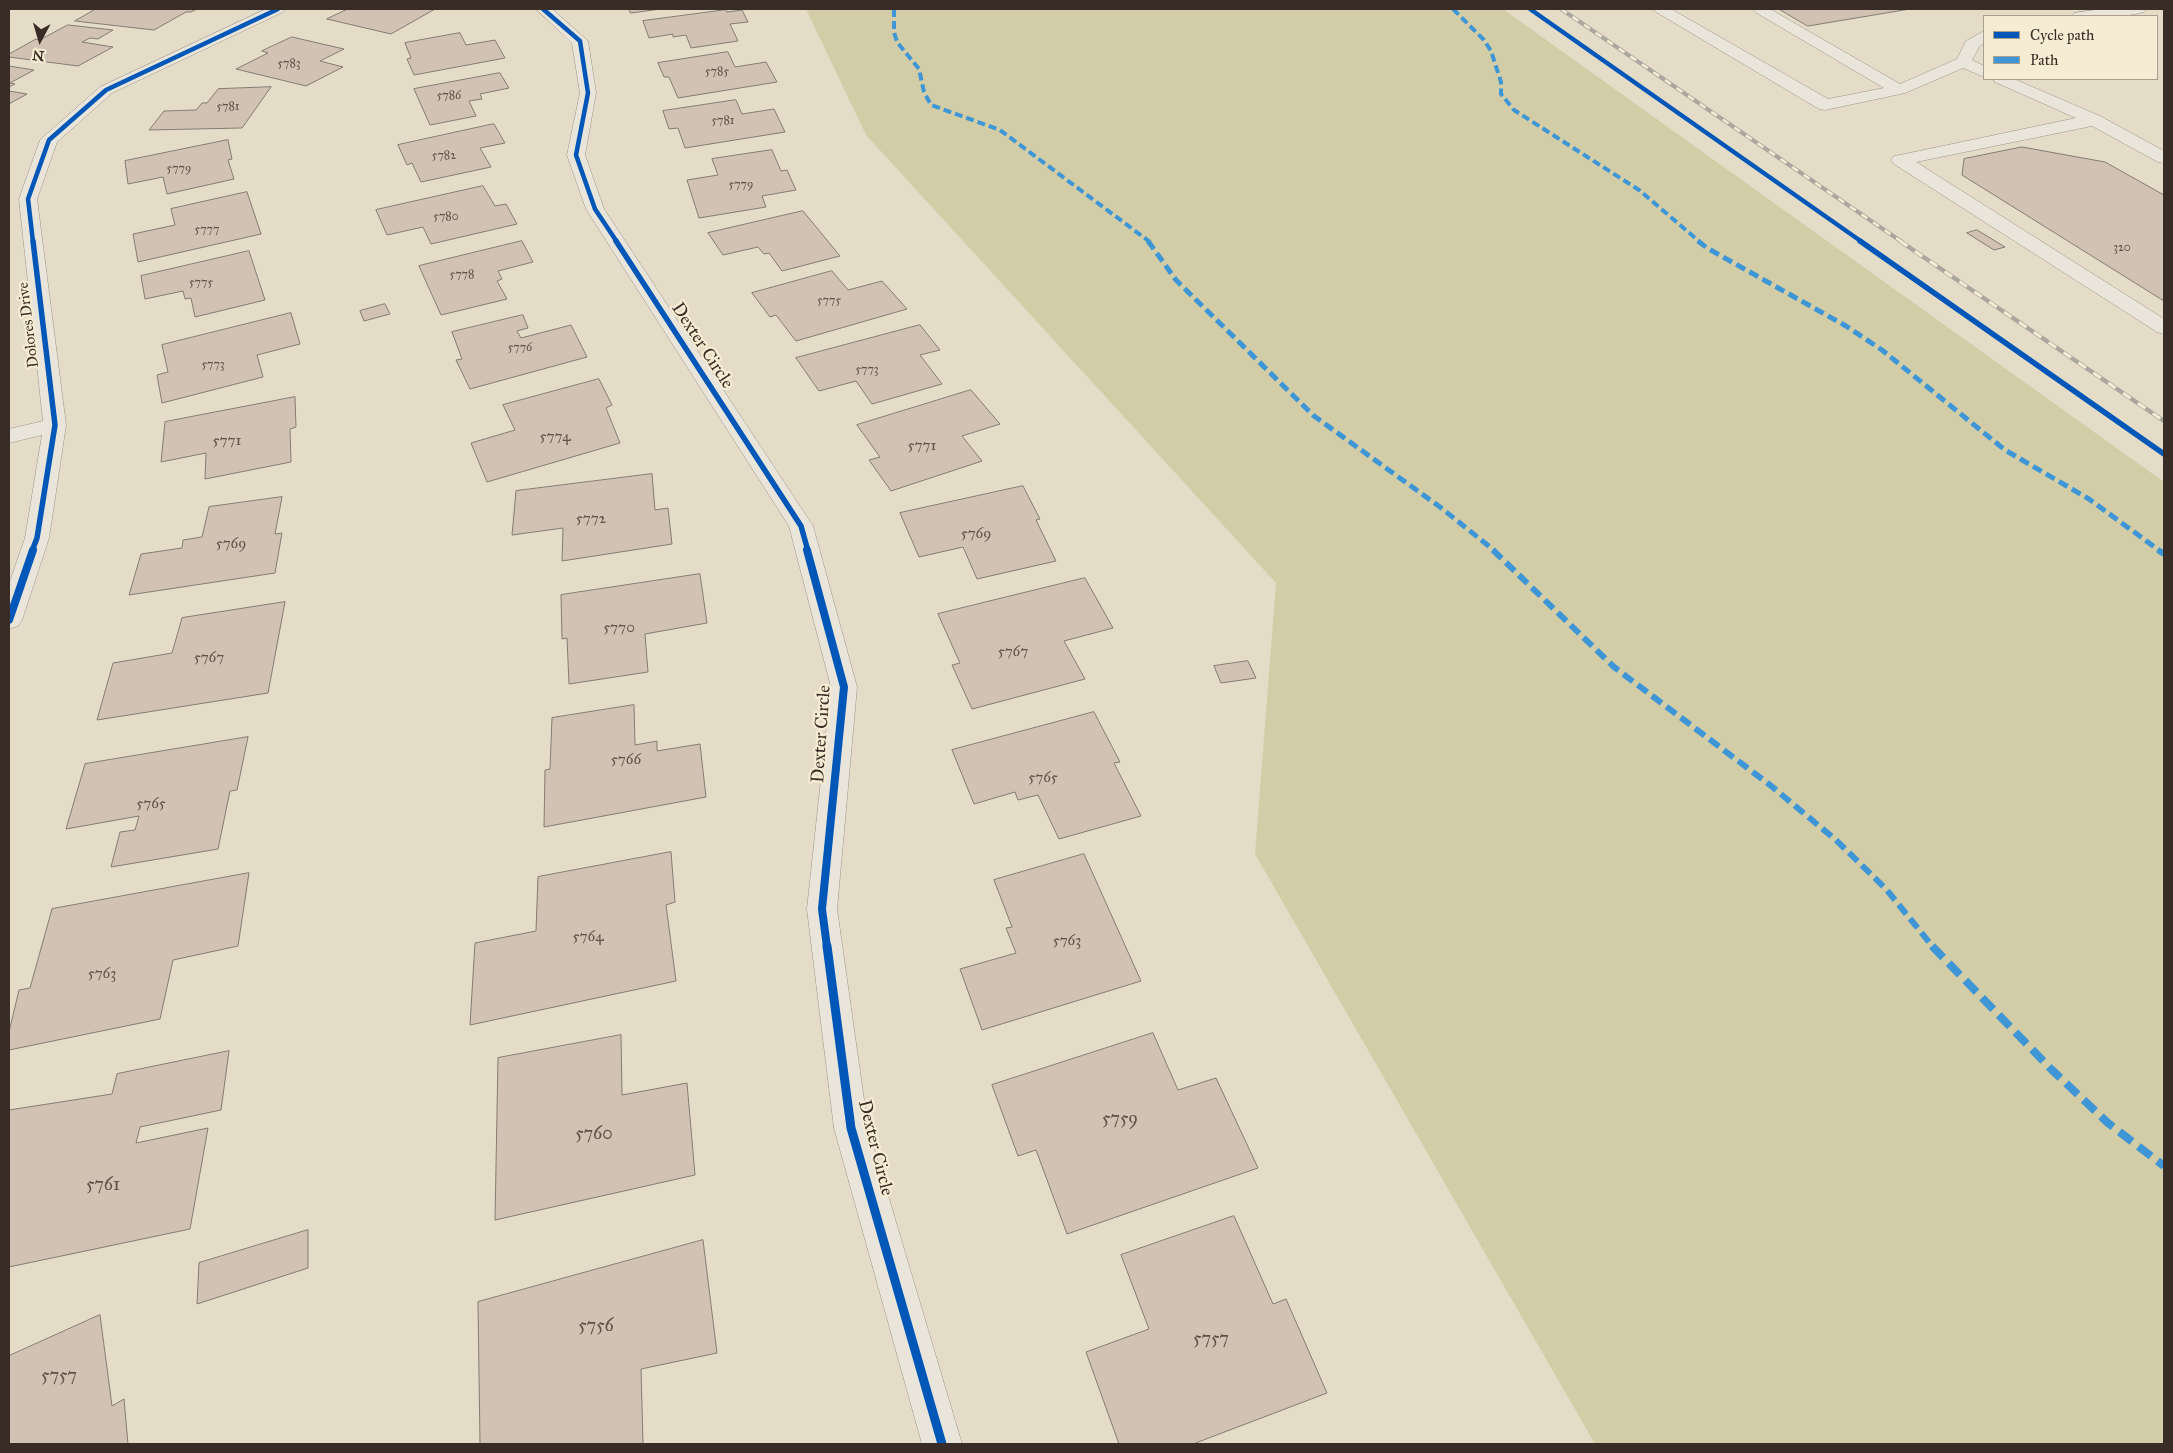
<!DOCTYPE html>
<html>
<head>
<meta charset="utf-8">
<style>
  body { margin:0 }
  #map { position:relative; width:2173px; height:1453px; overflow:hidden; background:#e5dcc8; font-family:"IM FELL Great Primer",serif }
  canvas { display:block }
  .frame { position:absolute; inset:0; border:10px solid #392c26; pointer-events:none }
  .legend { position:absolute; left:1983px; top:15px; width:175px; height:65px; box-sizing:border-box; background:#f6ebd3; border:1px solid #aa9f8e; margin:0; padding:6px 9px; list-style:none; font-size:15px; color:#392c26 }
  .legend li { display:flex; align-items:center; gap:10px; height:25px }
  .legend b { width:25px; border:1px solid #aa9f8e }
  .north { position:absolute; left:15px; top:15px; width:50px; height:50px; -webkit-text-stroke:4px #f6ebd3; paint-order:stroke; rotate:186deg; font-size:14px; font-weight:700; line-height:20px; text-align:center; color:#392c26 }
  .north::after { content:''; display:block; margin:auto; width:18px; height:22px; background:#392c26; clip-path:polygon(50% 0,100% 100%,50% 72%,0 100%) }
</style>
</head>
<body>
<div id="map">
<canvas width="2173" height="1453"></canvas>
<div class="frame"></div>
<ul class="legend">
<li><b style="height:6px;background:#0057b8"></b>Cycle path</li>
<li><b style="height:6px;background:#3e96d6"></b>Path</li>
</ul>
<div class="north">N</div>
</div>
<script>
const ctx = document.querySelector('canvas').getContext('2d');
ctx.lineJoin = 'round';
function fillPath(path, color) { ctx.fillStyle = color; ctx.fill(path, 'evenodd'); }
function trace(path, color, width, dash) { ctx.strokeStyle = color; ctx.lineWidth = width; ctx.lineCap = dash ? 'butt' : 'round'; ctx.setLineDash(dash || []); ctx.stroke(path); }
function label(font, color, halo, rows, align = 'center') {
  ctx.font = font + ' "IM FELL Great Primer",serif'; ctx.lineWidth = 4.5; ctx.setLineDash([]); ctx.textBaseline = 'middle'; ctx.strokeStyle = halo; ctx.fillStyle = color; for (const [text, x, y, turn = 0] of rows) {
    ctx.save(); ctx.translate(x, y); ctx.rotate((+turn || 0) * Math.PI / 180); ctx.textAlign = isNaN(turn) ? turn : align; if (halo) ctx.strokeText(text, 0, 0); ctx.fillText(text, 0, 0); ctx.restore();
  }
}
fillPath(new Path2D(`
  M806 9H1503L2164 482V1444H1595L1255 854 1276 583 866 135Z`), '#d2cda6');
const building = new Path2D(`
  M96 9H197L191 12H186L154 30 75 21Z
  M348 9H435L391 34 327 19Z
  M629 9H661L631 13Z
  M1779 9H1910L1808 26Z
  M726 10 727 12 742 10 748 22 730 24 738 41 691 48 686 35 673 37V34L649 38 643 21Z
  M68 25 113 30 98 39 90 38 82 42 113 47 78 66 9 57V54L36 39 39 40Z
  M460 33 466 45 495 40 505 58 414 75 407 59 411 58 405 43Z
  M292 37 344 49 320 61 343 67 306 86 236 69 268 53 262 51Z
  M728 52 735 67 766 62 777 82 678 98 669 77H664L658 63Z
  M9 66 34 70 10 83 15 84 9 87Z
  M500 73 509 88 480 94 482 99 469 101 476 116 430 125 414 89Z
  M271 87 242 128 149 130 164 111 196 110 202 103H207L218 89Z
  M9 91 27 94 9 104Z
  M736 100 742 114 774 109 785 132 685 148 678 128 669 129 663 111Z
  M494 124 505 143 480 148 491 167 421 182 412 163 407 165 398 145Z
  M228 140 232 159 228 160 234 179 167 194 163 177 128 184 125 161Z
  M2022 147 2105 162 2164 195V301L1962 175 1964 159Z
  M772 150 781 171 787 170 796 190 762 196 766 207 699 218 687 180 718 175 712 159Z
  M483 186 495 206 506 204 517 224 431 244 423 227 387 235 376 210Z
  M247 192 261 234 138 262 133 234 175 225 171 209Z
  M803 211 840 256 782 271 769 253 764 254 758 247 723 255 708 233Z
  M1977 230 2005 247 1994 250 1967 233Z
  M522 241 533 262 498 271 502 279 497 281 507 299 441 315 419 266Z
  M249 251 265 300 195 317 191 298 185 299 183 291 145 299 141 276Z
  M832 271 848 290 882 281 907 309 796 341 776 315 770 317 752 293Z
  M385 304 390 314 364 321 360 311Z
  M291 313 300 344 257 355 263 377 162 403 157 375 168 372 162 345Z
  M523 315 528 328 517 331 521 338 571 325 587 357 470 389 456 360 462 359 452 332Z
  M920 325 940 350 920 355 942 384 872 404 856 381 819 391 796 358Z
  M599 379 612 405 606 408 620 443 487 482 471 443 515 430 503 405Z
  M971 390 1000 424 962 436 982 461 891 491 869 460 880 457 857 425Z
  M295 397 296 427 290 429 291 462 205 479 206 453 161 462 165 422Z
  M652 474 655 510 668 508 672 544 562 561 563 528 512 535 516 491Z
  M1023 486 1040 519 1036 520 1056 561 977 579 963 547 919 557 900 513Z
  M282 497 275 534 282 533 275 573 129 595 141 554 182 548 183 540 202 537 209 507Z
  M700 574 707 623 645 634 648 672 569 684 567 638 562 639 561 595Z
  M1085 578 1113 628 1064 641 1085 679 972 709 952 665 960 663 938 614Z
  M285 602 268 693 97 720 113 663 172 653 182 618Z
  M1248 661 1256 678 1221 683 1214 666Z
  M634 705 635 745 657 741V751L700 744 706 797 544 827 545 770 550 769 552 718Z
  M1094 712 1120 762 1114 763 1141 816 1059 839 1038 795 1018 800 1015 792 974 804 952 750Z
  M248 737 237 790 230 791 218 849 111 867 120 832 135 830 139 816 66 829 85 764Z
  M671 852 675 902 666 905 676 981 470 1025 475 943 536 931 538 877Z
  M1084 854 1141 981 982 1030 960 969 1016 953 1006 928 1012 927 994 880Z
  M249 873 238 946 173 960 160 1019 9 1050V1032L19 990 30 988 52 909Z
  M1153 1033 1178 1090 1216 1078 1258 1168 1067 1234 1036 1150 1018 1156 992 1085Z
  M621 1035 622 1095 687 1083 695 1175 495 1220 498 1058Z
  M229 1051 221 1110 140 1127 136 1143 208 1128 190 1229 9 1267V1110L112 1094 117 1074Z
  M1234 1216 1273 1304 1286 1299 1327 1393 1193 1444H1119L1086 1352 1149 1329 1121 1255Z
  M308 1230V1268L197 1304 199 1263Z
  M703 1240 717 1353 641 1369 643 1444H480L478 1302Z
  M100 1315 112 1406 124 1399 128 1444H9V1356Z`);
fillPath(building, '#d2c2b3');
trace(building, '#837c72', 1);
const minor = new Path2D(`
  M266 9H286L283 12 112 93 57 142 37 199 66 425 49 538 22 620 18 626 9 629V584L25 538 42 435 9 443V429L43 421 19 199 40 140 100 87Z
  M536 9H552L588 41 596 93 585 155 604 209 813 526 857 687 837 909 868 1128 962 1444H922L834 1128 807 909 831 687 789 526 586 209 567 155 580 93 572 43Z
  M1653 9H1671L1828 99 1884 88 1755 12 1753 9H1770L1900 84 1957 59 1966 41 1984 31V43L1979 47 1972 60 1984 66V77L1963 68 1905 93 1825 110 1819 109 1656 12Z
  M2102 9H2147L2144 12C2121 18 2095 17 2071 16L2074 13Z
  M1993 79H2014L2100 116 2164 151V163L2158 162 2092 126 1916 162 2164 319V334L2157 332 1894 164 1891 160 1894 156 1900 155 2076 118 1995 82Z`);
trace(minor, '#9b9489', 1);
fillPath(minor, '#eae5db');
const railFar1 = new Path2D(`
  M1561 9 1902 242`);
const rail = new Path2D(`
  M1900 241 2164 421`);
trace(railFar1, '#aba69e', 4);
trace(rail, '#aba69e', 4.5);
trace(railFar1, '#f6ebd3', 2.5, [7]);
trace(rail, '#f6ebd3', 3, [9]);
trace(new Path2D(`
  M894 9V32L897 42 919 69 924 92 931 105 1000 130 1150 242
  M1453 9 1484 40 1491 51 1501 82V94L1514 110 1639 190 1700 242`), '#3e96d6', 4, [8, 4]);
trace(new Path2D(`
  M1148 241 1176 280 1314 416 1440 507 1495 551
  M1698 241 1707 248 1846 326 1882 350 2005 450 2089 499 2160 551`), '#3e96d6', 5, [10, 5]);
trace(new Path2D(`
  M1493 550 1614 667 1770 785 1836 840 1886 889 1933 947
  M2158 550 2164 554`), '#3e96d6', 6, [12, 6]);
trace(new Path2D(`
  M1932 946 2051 1069 2108 1123 2164 1166`), '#3e96d6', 8, [16, 8]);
trace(new Path2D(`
  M543 9 580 41 588 93 576 155 595 209 617 242
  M1530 9 1862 242
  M33 242 28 199 49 140 106 90 278 9`), '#0057b8', 4.5);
trace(new Path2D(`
  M616 241 801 526 808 551
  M1860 241 2164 454
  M32 551 37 538 55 425 33 241`), '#0057b8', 5.5);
trace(new Path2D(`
  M807 550 844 687 822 909 827 947
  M9 620 33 550`), '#0057b8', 8);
trace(new Path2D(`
  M827 946 851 1128 942 1444`), '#0057b8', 9);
label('12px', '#5f5249', null, [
  ["5783",289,64],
  ["5785",717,72],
  ["5786",449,96],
  ["5781",228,107],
  ["5781",723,121],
  ["5782",444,156],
  ["5779",179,169],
  ["5779",741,185],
  ["5780",446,217],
  ["5777",207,230],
  ["320",2122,248],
  ["5778",462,275],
  ["5775",201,283],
  ["5775",829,301],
  ["5776",520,348],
  ["5773",213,365],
  ["5773",867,370]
]);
label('15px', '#392c26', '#f6ebd3', [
  ["Dolores Drive",29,325,-97]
]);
label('15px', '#5f5249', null, [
  ["5774",555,437],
  ["5771",227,441],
  ["5771",922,446],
  ["5772",591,519],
  ["5769",976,534],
  ["5769",231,544],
  ["5770",619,628],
  ["5767",1013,652],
  ["5767",209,658],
  ["5766",626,760],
  ["5765",1043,778],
  ["5765",151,804],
  ["5764",588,937],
  ["5763",1067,941],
  ["5763",102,974]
]);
label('18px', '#392c26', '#f6ebd3', [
  ["Dexter Circle",702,346,57],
  ["Dexter Circle",822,734,-86],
  ["Dexter Circle",875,1148,76]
]);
label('18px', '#5f5249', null, [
  ["5759",1120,1120],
  ["5760",594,1135],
  ["5761",103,1186],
  ["5756",596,1327],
  ["5757",1211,1340],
  ["5757",59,1377]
]);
</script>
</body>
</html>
